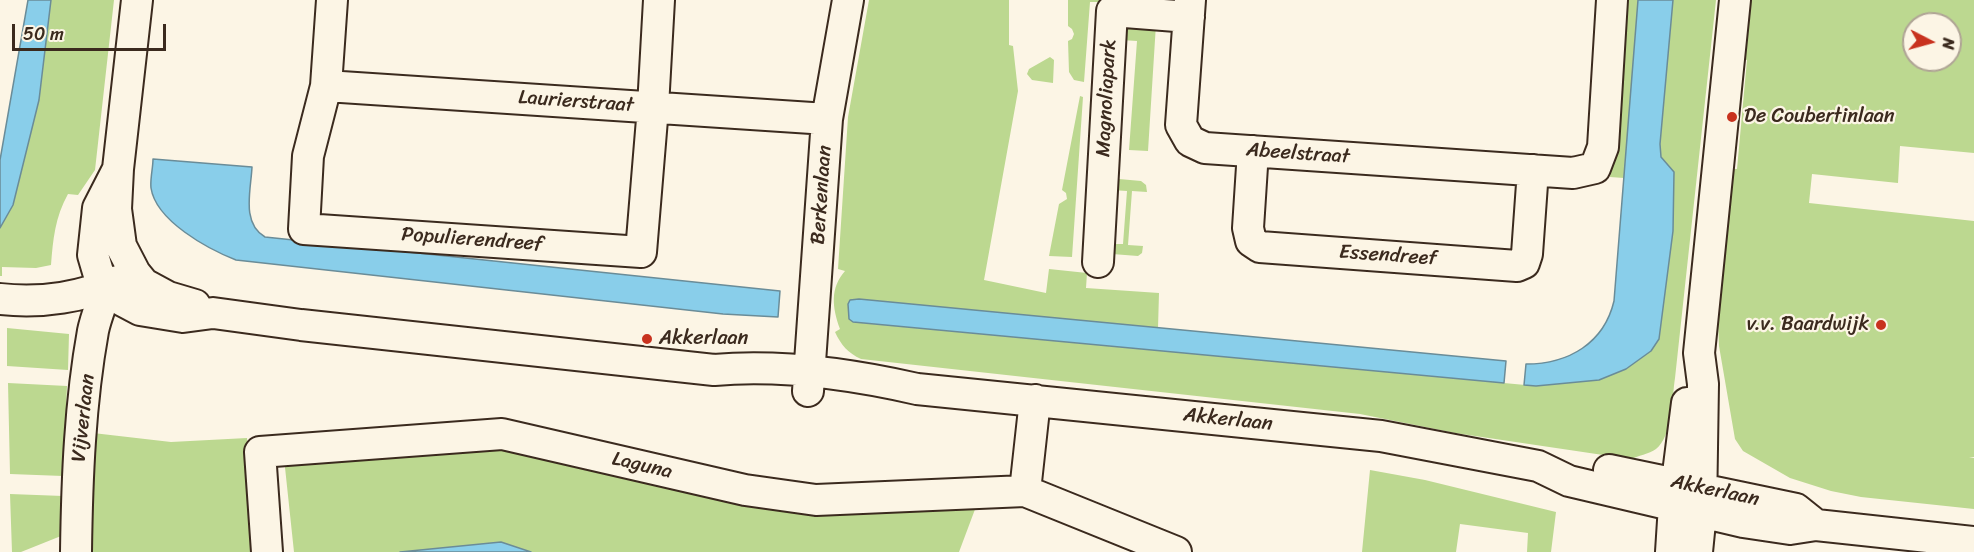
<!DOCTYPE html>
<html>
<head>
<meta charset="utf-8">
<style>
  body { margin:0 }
  #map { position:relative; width:1974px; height:552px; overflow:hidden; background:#fcf5e5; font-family:Sriracha,sans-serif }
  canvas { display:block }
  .north { position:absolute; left:1902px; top:12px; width:60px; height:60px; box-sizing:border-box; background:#fcf5e5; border:2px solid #afa495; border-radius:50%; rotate:96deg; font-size:16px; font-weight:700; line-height:24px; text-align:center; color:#3b2a1e }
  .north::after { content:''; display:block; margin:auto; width:21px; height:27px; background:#c8321e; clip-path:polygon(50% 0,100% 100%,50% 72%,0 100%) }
  .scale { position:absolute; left:12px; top:24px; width:154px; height:27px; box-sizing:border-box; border:3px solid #3b2a1e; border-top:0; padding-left:8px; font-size:18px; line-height:21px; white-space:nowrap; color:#3b2a1e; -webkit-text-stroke:4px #fcf5e5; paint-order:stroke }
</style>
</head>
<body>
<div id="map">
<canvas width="1974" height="552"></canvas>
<div class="north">N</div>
<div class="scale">50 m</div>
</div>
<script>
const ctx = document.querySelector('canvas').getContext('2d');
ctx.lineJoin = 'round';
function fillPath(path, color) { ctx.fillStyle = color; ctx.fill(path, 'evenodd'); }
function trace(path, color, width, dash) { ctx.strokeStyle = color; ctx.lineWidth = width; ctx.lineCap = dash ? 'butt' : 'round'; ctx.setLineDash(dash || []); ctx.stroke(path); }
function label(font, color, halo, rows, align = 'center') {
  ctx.font = font + ' Sriracha,sans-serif'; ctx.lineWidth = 4.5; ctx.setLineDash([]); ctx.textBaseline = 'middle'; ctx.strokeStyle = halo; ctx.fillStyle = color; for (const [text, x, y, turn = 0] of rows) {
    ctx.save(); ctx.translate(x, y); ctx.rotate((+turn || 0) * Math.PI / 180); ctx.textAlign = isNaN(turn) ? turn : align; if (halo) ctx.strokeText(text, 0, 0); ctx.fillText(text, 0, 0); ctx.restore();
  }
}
fillPath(new Path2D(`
  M51 0H114L95 170 78 195 68 194C55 217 53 240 51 265L36 268 2 267V276H0V228L13 205 39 100Z
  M869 0H1009V45L1013 46 1018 91 984 280 1046 293 1049 269 1087 273 1086 288 1159 293 1158 328 1043 318 852 322 1536 386 1599 380 1626 369 1651 351 1674 172 1661 157 1660 144 1673 0H1716L1675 378C1672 398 1672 437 1656 449 1649 454 1638 456 1630 459L1455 433 1360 414 861 359C848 353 841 345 835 332L840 329C832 307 830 288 845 271L838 269 848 117Z
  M1068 0H1105V2H1090L1084 82 1074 80 1069 72 1068 41 1072 39 1074 34 1072 29 1068 26Z
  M1621 0H1638L1624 178 1610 177Z
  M1747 0H1974V153L1900 146 1898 183 1812 174 1809 203 1974 221V457H1969L1974 458V509L1861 497 1831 491 1790 478 1743 451 1735 439 1719 346 1717 295 1728 169H1737L1747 60 1741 59ZM1914 24H1950V60H1914Z
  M1156 24 1148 151 1129 150 1137 41 1121 40 1125 28 1129 25Z
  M1050 57 1054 60 1053 83 1032 80 1027 74 1029 69Z
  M1080 96 1083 97 1072 257 1049 256 1059 204 1067 199 1066 193 1062 190Z
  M1119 179 1141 181 1146 185 1147 192 1132 191 1128 245 1143 246 1142 253 1138 256 1112 254 1107 244H1123L1127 191 1111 190 1116 180Z
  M7 328 69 334 68 370 7 366Z
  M8 383 67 386 63 476 10 474Z
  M93 433 171 442 247 438 256 552H85Z
  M502 444 613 471 977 504 959 552H531L501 542 400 552H294L284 458Z
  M1370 470 1425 480 1556 512 1551 552H1527L1528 533 1460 524 1456 552H1362Z
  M10 494 63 496 61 536 21 552H12Z`), '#bcd890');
const water = new Path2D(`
  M28 0H51L39 100 13 205 0 228V160Z
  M1638 0H1673L1660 144 1661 157 1674 172 1673 231 1659 339 1651 351 1626 369 1599 380 1536 386 1524 385 1526 364C1569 364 1604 343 1614 301Z
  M153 159 252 167C251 190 241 223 265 237L780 291 778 317 723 314 236 260C208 249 156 221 151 188 150 179 153 168 153 159Z
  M859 299 1506 361 1504 383 853 322 849 319 848 304 850 300Z
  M501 542 531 552H400Z`);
fillPath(water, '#89ceea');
trace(water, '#6a8c98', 1.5);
const minor = new Path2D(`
  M137 0 118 169 116 209 121 246 135 273 144 284 168 297 195 305
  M332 0 326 86 308 156 304 229 641 252 653 107 659 0
  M1190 0 1181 125 1190 141 1205 148 1573 173 1595 168 1603 147 1612 0
  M326 86 827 119
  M1253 151 1248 228 1251 241 1260 247 1517 266 1524 263 1527 254 1533 170
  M118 169 98 208 93 255 98 272 107 286 123 301 140 310 183 317 213 313 301 325 714 370C781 364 851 374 917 389L1381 436 1538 466 1569 481 1743 522 1790 529 1816 525 1974 542
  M1098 262 1112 11 1189 17
  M0 299C41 304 84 297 121 280
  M808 391 827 119 848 0
  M1609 470 1796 509 1816 525
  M1025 491 1035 400
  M76 552C77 478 80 403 93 331 96 316 103 301 107 286
  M267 552 260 452 502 434 745 490 816 500 1025 491 1176 552
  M1671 552 1674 505 1687 403
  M1697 552 1701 512 1703 384 1699 353 1735 0`);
trace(minor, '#3b2a1e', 34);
trace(minor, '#fcf5e5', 30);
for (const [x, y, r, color] of [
  [1732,117,6,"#c8321e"],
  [1881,325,6,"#c8321e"],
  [647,339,6,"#c8321e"]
]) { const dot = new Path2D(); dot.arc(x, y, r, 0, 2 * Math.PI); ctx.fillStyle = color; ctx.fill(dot); trace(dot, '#fcf5e5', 2); }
label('20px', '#3b2a1e', '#fcf5e5', [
  ["Magnoliapark",1107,98,-87],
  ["Laurierstraat",576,102,4],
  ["Abeelstraat",1298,154,4],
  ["Berkenlaan",822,195,-86],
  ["Populierendreef",472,240,4],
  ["Essendreef",1388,256,4],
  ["Vijverlaan",84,418,-84],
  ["Akkerlaan",1228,420,6],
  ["Laguna",642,466,13],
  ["Akkerlaan",1715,491,12]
]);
label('20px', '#3b2a1e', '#fcf5e5', [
  ["De Coubertinlaan",1744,117],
  ["v.v. Baardwijk",1869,325,"right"],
  ["Akkerlaan",659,339]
], 'left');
</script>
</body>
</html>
